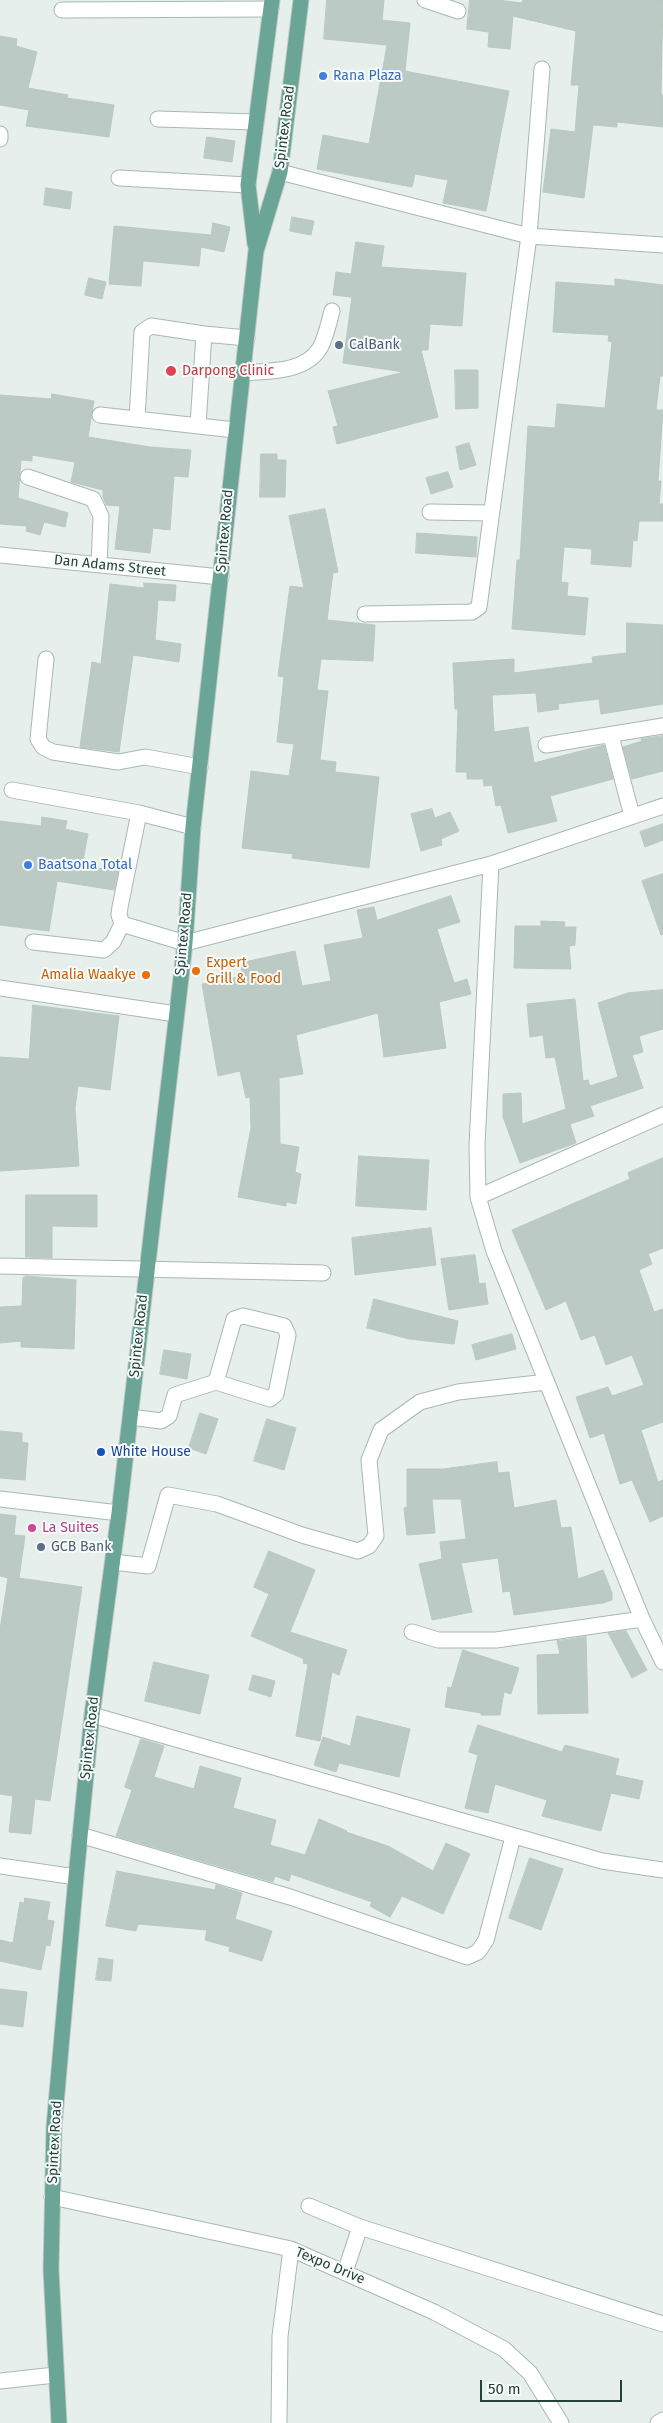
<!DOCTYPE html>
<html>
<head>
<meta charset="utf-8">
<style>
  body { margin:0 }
  #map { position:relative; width:663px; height:2423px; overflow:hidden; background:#e6efeb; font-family:"Fira Sans",sans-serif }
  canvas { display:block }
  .scale { position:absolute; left:480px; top:2380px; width:142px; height:22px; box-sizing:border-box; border:2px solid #24423a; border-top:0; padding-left:6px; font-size:15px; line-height:18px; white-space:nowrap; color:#24423a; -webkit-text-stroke:4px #f7fbf9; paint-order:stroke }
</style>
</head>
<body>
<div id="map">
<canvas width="663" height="2423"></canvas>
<div class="scale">50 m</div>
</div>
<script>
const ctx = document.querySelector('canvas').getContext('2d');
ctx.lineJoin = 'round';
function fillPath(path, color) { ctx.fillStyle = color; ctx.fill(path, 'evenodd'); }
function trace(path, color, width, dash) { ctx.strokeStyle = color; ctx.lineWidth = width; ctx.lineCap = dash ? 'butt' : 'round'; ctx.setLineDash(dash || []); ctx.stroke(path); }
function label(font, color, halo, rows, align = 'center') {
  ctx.font = font + ' "Fira Sans",sans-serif'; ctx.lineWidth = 4; ctx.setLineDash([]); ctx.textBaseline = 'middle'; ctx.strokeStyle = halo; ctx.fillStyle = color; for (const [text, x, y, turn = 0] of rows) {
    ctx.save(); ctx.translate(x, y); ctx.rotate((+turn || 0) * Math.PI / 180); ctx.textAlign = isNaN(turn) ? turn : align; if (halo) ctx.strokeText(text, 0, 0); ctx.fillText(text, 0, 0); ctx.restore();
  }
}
const building = new Path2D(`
  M327 0H384L382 20 410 23 405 71 509 91 486 211 443 203 448 180 415 174 412 187 317 169 323 135 369 144 387 45 324 39Z
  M470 0H498L522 3 523 0H663L661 94 663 95V127L617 122V127L593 125 584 198 543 192 551 129 575 132 579 85H571L576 31 513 16 510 49 488 47 489 32 467 29Z
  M0 36 17 39 16 46 37 52 28 88 68 95 67 98 114 105 109 137 26 126 29 110 0 105Z
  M207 137 235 141 232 162 204 158Z
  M46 188 72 192 70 209 44 205Z
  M292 217 314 221 311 235 290 231Z
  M213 223 230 227 224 252 201 247 199 266 143 261 141 286 109 284 114 226 211 235Z
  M356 242 384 246 381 267 466 273 462 326 430 324 428 350H421L438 417 337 444 333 427 338 426 328 391 404 372 343 363 352 297 333 295 336 272 351 274Z
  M89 278 106 282 102 299 85 295Z
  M615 279 663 285V376H660L656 410H663L658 481H661L659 504H663V521H639L637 541 633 540 631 567 591 564 592 549 564 547 561 582 568 583 567 596 588 598 585 635 512 629 517 560H520L528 426 555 428 557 404 605 408 612 342 608 341 609 335 553 332 556 282 615 286Z
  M455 370H478V408L456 409Z
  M52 394 94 401 88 437 150 447 191 450 188 477 174 476 170 530 153 528 150 553 115 549 120 506 106 505 103 497V490L71 482 75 462 32 455V461L21 460 18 498 68 513 65 527 44 522 40 535 26 531 27 526 0 524V395L51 399Z
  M469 443 476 465 460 470 456 447Z
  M261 454H277V460H286L285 497H260Z
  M448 472 453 487 431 494 426 478Z
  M325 509 338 572 333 573 327 620 375 625 373 661 321 659 317 690 328 691 320 760 336 762 335 772 379 777 369 868 292 858 293 854 242 848 251 771 289 776 294 744 277 742 284 677 278 676 290 586 304 588 289 516Z
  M417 533 477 537 476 557 416 553Z
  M144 583 176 585 175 601 158 600 155 640 181 644 179 662 133 655 119 752 80 747 92 662 101 664 110 584 144 588Z
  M627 623 663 625V704L601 714 599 699 558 704 559 709 538 712 536 693 492 695 494 732 528 727 534 763 604 745 613 779 550 796 557 821 508 833 501 805 496 806 492 785 484 786 483 779H467V772H456L458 709H455L453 663 514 659V673L593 663 592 657 626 653Z
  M663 736V771L632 779 623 747 642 741 641 739Z
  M432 809 435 818 450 812 459 831 441 839 442 845 421 851 411 814Z
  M42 817 67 821 65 829 88 834 82 866 118 871 114 890 57 881 49 931 0 925V821L41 826Z
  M663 824V840L645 847 640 832Z
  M663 874V934L661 935 642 881Z
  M451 896 460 922 437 929 454 983 467 979 471 994 439 1002 446 1048 384 1057 378 1013 296 1035 303 1074 279 1078 280 1144 299 1147 295 1172 301 1174 296 1204 286 1202V1206L238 1197 251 1128 250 1097 246 1098 240 1071 218 1076 202 984 243 976 240 963 295 951 302 986 331 981 324 945 363 938 357 910 374 907 377 920Z
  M541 921 565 922 564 927H576L575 945 569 946 571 969 514 968 515 926H541Z
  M663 990V1029L639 1036 643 1052 632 1055 643 1088 590 1106 594 1116 570 1124 576 1143 520 1163 503 1117V1094L521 1093 522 1124 566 1109 555 1057 546 1058 543 1035 530 1037 527 1004 575 999 583 1081 588 1080 590 1086 618 1077 598 1003 628 993Z
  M33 1005 119 1016 110 1090 78 1086 75 1108 79 1166 0 1171V1057L29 1059Z
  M359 1156 429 1160 426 1210 356 1206Z
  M663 1158V1248L648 1254 652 1264 639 1270 654 1312 663 1309V1422L641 1430 658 1482 663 1480V1516L650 1522 632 1480 620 1484 604 1433 590 1438 576 1397 608 1387 612 1396 644 1385 632 1355 606 1365 595 1335 581 1340 566 1301 546 1310 512 1230 630 1179 628 1173Z
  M26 1195H97V1227L52 1226V1258L26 1257Z
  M431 1228 436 1265 355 1275 352 1238Z
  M475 1255 479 1284 485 1283 488 1304 449 1310 441 1259Z
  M26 1276 76 1280 74 1349 21 1347V1341L0 1343V1307L22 1306 23 1278Z
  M374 1299 458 1321 454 1344 409 1339 367 1328Z
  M512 1334 516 1349 476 1360 472 1345Z
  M164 1350 191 1354 187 1379 160 1374Z
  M200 1413 218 1419 206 1454 189 1448Z
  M267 1419 296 1428 284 1470 254 1461Z
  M0 1431 22 1433V1442L28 1443 25 1480 0 1478Z
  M497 1462 498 1473 509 1472 514 1508 556 1500 561 1528 571 1527 578 1579 603 1570 612 1593V1600L603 1603 514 1615 510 1591 503 1592 498 1558 461 1563 472 1612 432 1620 419 1564 442 1559 440 1542 466 1539 461 1499H432L435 1533 407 1535 404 1508 407 1507V1469H443Z
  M0 1514 16 1516 14 1535 25 1536 19 1578 82 1587 50 1801 35 1799 31 1834 9 1832 13 1796 0 1794V1630L8 1578 0 1576Z
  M269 1551 315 1570 290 1632 347 1650 339 1675 332 1672 320 1741 296 1736 308 1664 303 1663 304 1659 251 1636 269 1594 254 1587Z
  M626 1631 647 1670 632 1678 608 1633Z
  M586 1637 588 1713 538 1714 537 1655 560 1654 557 1641Z
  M463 1650 519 1668 511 1694 504 1692 500 1715H481V1713L445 1707 448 1687 451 1688Z
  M154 1662 209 1675 200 1714 145 1701Z
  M253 1675 275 1681 271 1697 249 1690Z
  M357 1716 410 1729 399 1777 339 1763 336 1772 314 1765 323 1737 350 1746Z
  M478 1725 562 1752 565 1745 619 1759 615 1775 643 1781 639 1799 611 1793 601 1831 542 1816 547 1800 495 1784 488 1813 465 1808 478 1755 469 1752Z
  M141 1739 164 1746 154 1777 194 1789 200 1766 241 1778 233 1808 276 1820 270 1845 305 1855 319 1819 347 1831 346 1832 388 1846 433 1871 446 1843 470 1854 443 1914 402 1896 390 1917 370 1906 372 1902 291 1874 289 1881 275 1876 273 1882 116 1836 132 1790 125 1787Z
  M530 1858 563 1869 541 1930 509 1918Z
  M117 1871 215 1890 216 1885 242 1893 235 1919 272 1931 262 1961 229 1951 230 1947 205 1940 207 1930 138 1924 136 1931 106 1926Z
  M25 1898 50 1902 47 1920 54 1921 50 1946 46 1945 41 1970 0 1961V1940L13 1943 20 1902 24 1903Z
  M99 1958 113 1960 111 1981 96 1980Z
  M0 1989 27 1992 23 2027 0 2024Z`);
fillPath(building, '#bbcac4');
trace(building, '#b8c9c2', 1);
const minor = new Path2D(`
  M425 0 458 11
  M62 10 271 9
  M158 119 256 122
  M0 134V139
  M280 172 529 236 663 245
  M119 178 248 185
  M242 373C268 371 305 373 320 348 326 337 329 322 332 311
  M100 415 235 430
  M137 419 142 332 151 326 204 334
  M198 425 204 334 247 338
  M28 477 93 499 101 516 99 565
  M430 512 490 513
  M0 555 221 577
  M365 614 472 612 479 607 529 236 542 69
  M46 659 38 739 43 747 53 752 118 762 145 757 200 767
  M611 736 632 816
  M546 745 663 726
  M12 790 139 813 193 827
  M139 813 120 907 119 915 122 924 185 943 491 864 663 806
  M491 864 477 1145 478 1197 494 1251 642 1619 663 1662
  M33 942 104 950 113 942 122 924
  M0 988 176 1014
  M478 1197 663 1115
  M0 1266 323 1273
  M131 1417 161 1421 169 1416 175 1395 216 1382 270 1399 276 1394 288 1335 284 1326 243 1316 234 1319 216 1382
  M0 1499 119 1513
  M113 1562 148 1566 168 1495 217 1504 302 1535 358 1551 369 1546 376 1536 369 1460 381 1430 420 1402 458 1392 547 1382
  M412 1632 438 1640H496L642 1619
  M92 1715 602 1861 663 1870
  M80 1835 290 1897 467 1957 478 1952 486 1940 513 1837
  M0 1866 76 1877
  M52 2197 291 2249 434 2312 504 2349 530 2373 561 2423
  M309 2206 360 2227 663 2324
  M345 2272 360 2227
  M0 2381 55 2375
  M279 2423 280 2336 291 2249
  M658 2423 663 2420`);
const major = new Path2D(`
  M255 244 248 185 272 0
  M59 2423 51 2270 54 2127 76 1877 92 1715 119 1513 185 943 193 827 256 251 280 172 301 0`);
trace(minor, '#a8b8b2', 17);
trace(major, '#c2cac8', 17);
trace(minor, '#fff', 15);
trace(major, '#6aa596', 15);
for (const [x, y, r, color] of [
  [323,76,5,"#3f7fe0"],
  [339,345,5,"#5c6f8a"],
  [171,371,6,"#e0444e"],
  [28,865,5,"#3f7fe0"],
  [196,971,5,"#e8710a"],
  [146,975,5,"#e8710a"],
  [101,1452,5,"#1a4fb4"],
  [32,1528,5,"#d1479c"],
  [41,1547,5,"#5c6f8a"]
]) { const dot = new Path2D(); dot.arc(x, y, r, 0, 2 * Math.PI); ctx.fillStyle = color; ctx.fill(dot); trace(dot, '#f7fbf9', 2); }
label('14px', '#366cbe', '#f7fbf9', [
  ["Rana Plaza",333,76],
  ["Baatsona Total",38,865]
], 'left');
label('14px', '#24423a', '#f7fbf9', [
  ["Spintex Road",285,127,-83],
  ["Spintex Road",225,531,-85],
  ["Dan Adams Street",110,566,6],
  ["Spintex Road",184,934,-85],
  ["Spintex Road",139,1336,-84],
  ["Spintex Road",90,1738,-84],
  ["Spintex Road",55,2142,-87],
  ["Texpo Drive",330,2266,23]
]);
label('14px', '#4e5e75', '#f7fbf9', [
  ["CalBank",349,345],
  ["GCB Bank",51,1547]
], 'left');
label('14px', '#be3a42', '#f7fbf9', [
  ["Darpong Clinic",182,371]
], 'left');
label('14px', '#c56008', '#f7fbf9', [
  ["Expert",206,963],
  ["Grill & Food",206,979],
  ["Amalia Waakye",136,975,"right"]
], 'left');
label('14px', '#164399', '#f7fbf9', [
  ["White House",111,1452]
], 'left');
label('14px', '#b23c85', '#f7fbf9', [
  ["La Suites",42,1528]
], 'left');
</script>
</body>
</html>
